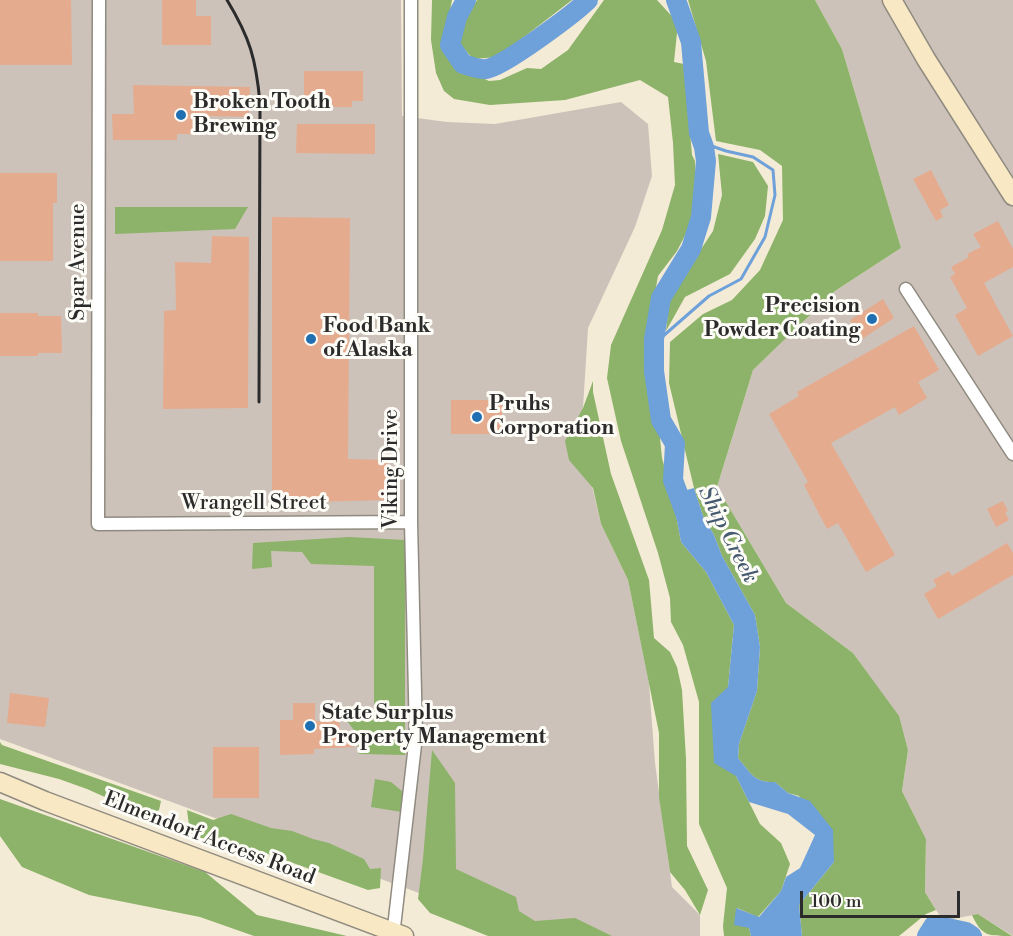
<!DOCTYPE html>
<html>
<head>
<meta charset="utf-8">
<style>
  body { margin:0 }
  #map { position:relative; width:1013px; height:936px; overflow:hidden; background:#f4ebd6; font-family:"Libre Bodoni",serif }
  canvas { display:block }
  .scale { position:absolute; left:800px; top:891px; width:160px; height:27px; box-sizing:border-box; border:3px solid #2b2b2b; border-top:0; padding-left:8px; font-size:18px; line-height:21px; white-space:nowrap; color:#2b2b2b; -webkit-text-stroke:4px #fdfcf7; paint-order:stroke }
</style>
</head>
<body>
<div id="map">
<canvas width="1013" height="936"></canvas>
<div class="scale">100 m</div>
</div>
<script>
const ctx = document.querySelector('canvas').getContext('2d');
ctx.lineJoin = 'round';
function fillPath(path, color) { ctx.fillStyle = color; ctx.fill(path, 'evenodd'); }
function trace(path, color, width, dash) { ctx.strokeStyle = color; ctx.lineWidth = width; ctx.lineCap = dash ? 'butt' : 'round'; ctx.setLineDash(dash || []); ctx.stroke(path); }
function label(font, color, halo, rows, align = 'center') {
  ctx.font = font + ' "Libre Bodoni",serif'; ctx.lineWidth = 6; ctx.setLineDash([]); ctx.textBaseline = 'middle'; ctx.strokeStyle = halo; ctx.fillStyle = color; for (const [text, x, y, turn = 0] of rows) {
    ctx.save(); ctx.translate(x, y); ctx.rotate((+turn || 0) * Math.PI / 180); ctx.textAlign = isNaN(turn) ? turn : align; if (halo) ctx.strokeText(text, 0, 0); ctx.fillText(text, 0, 0); ctx.restore();
  }
}
fillPath(new Path2D(`
  M0 0H401L402 116 447 122 495 124 621 102 648 124 652 176 635 227 588 328 581 440 601 524 628 580 649 683 655 763 672 887 700 915V936H536L0 739Z
  M815 0H1013V936L978 914 943 921 925 892 926 839 902 791 908 750 899 718 853 653 786 603 717 487 753 370 835 291 901 248 842 49Z`), '#cdc2b9');
fillPath(new Path2D(`
  M432 0H452L445 38 449 55 460 67 489 81 500 80 527 68 541 69 568 50 604 0H657L678 23 674 62 684 64 692 155 695 161 696 187 692 222 677 251 658 276 649 327V384L659 428 662 458 672 494 681 542 706 572 734 625 728 687 736 776 760 824 781 843 790 864 781 891 758 917 737 908 749 928 751 936H724L723 926 727 888 699 824V702L683 645 671 622 670 598 658 553 621 441 607 378 611 345 662 230 675 185 673 143 668 97 640 80 565 100 490 105 454 99 444 91 436 73 431 40Z
  M477 0H572L498 57 473 59 460 44 458 31Z
  M688 0H815L842 49 901 248 835 291 753 370 717 487 786 603 853 653 899 716 908 750 902 791 926 839 925 892 936 910 926 914 899 936H802L799 905 834 862 799 796 788 793 775 782C754 783 751 773 738 758L739 744 757 691 760 647 755 615 722 556 714 535 703 516 694 488 669 383 670 342 703 314 732 300 760 270 783 220 782 166 760 150 716 141 706 61Z
  M718 154 753 162 768 186 765 216 755 239 730 274 685 297 666 331 670 296 713 231 722 195Z
  M115 207H248L235 229 115 234Z
  M593 381V392L611 474 649 580 654 638 670 652 677 667 682 690 686 759 687 846 708 890 700 915 685 890 670 872 659 797V733L628 580 601 524 593 488 569 460 565 441 583 408Z
  M349 537 405 540V755L359 754 357 734 347 721 374 718V566L311 564 302 552 271 551 272 567 252 569 253 543Z
  M0 742 2 745 161 801 159 810 147 816 87 789 59 779 0 764Z
  M432 750 455 783 456 869 516 897 519 911 535 921 575 918 612 936H488L430 913 418 899 423 859Z
  M375 779 391 782 403 792 402 812 371 807Z
  M0 799 205 872 257 915 347 936H254L200 917 89 895 22 867 0 836Z
  M187 810 213 820 231 814 271 828 292 831 313 839 329 843 364 859 370 869 381 868 380 888 368 890 257 850 203 839 190 833Z
  M978 914 1012 936C987 936 982 936 972 915Z`), '#8cb369');
fillPath(new Path2D(`
  M694 488 703 516 714 535 722 556 755 615 760 647 757 691 739 744 738 758C751 773 754 783 775 782L788 793 810 801 833 830 834 862 799 905 802 936H751L749 928 734 925 736 908 759 917 781 891 786 877 800 868 815 835 788 814 749 802 736 776 714 763 711 703 728 687 734 625 706 572 681 542 672 494Z`), '#6ea0d9');
trace(new Path2D(`
  M654 344 709 296 741 279 765 237 775 195 773 170 753 157 726 151 703 143`), '#6ea0d9', 3);
trace(new Path2D(`
  M466 0 457 17 450 45 463 64C470 66 480 70 486 69 503 67 575 13 588 0
  M676 0 691 42 699 133 704 147 706 161 701 217 691 249 661 298 654 339V371L661 420 675 444 673 480 687 518
  M927 936 934 925 966 932 972 936`), '#6ea0d9', 20);
fillPath(new Path2D(`
  M0 0H71L72 65H0Z
  M162 0H196V16H211V45H162Z
  M304 71H363V101H352V107H327V102H304Z
  M133 85 250 87 249 117 210 116V134H177V140H113L112 114H134Z
  M297 124H375V154L296 153Z
  M931 170 949 205 940 210 943 217 936 221 913 179Z
  M0 173H57V203H53V261H0Z
  M272 217 350 218 348 459 387 460 388 500 272 503Z
  M998 221 1013 249V267L984 283 1013 336 978 356 955 315 967 308 950 277 955 274 951 267 969 257 967 254 981 247 973 234Z
  M212 236 249 237 248 408 163 409 164 311 176 310 175 262 211 263Z
  M883 299 894 318 862 339 850 320Z
  M0 313H38V316H61L62 353H38V356H0Z
  M914 326 939 370 918 382 927 398 899 415 895 407 831 443 895 555 866 572 838 523 827 529 804 485 808 482 769 414 799 396 797 392Z
  M451 400H502V434H451Z
  M1003 501 1008 511 1005 512 1009 520 996 527 987 509Z
  M1007 543 1013 553V575L938 619 924 594 937 586 933 580 949 571 952 576Z
  M10 693 49 698 45 727 7 723Z
  M293 703H315V721H339L340 731H345L353 736 354 747 314 749V754L280 755V720H293Z
  M213 747H259V798H213Z`), '#e5ab8f');
const street = new Path2D(`
  M99 0 98 524 411 522
  M906 289 1013 454
  M393 936 416 736 411 522V0`);
const secondary = new Path2D(`
  M892 0 926 59 1013 196
  M0 782 45 801 404 936`);
trace(street, '#908b80', 15);
trace(secondary, '#908b80', 21);
trace(street, '#fff', 12);
trace(secondary, '#f8e8c3', 18);
trace(new Path2D(`
  M227 0C250 38 256 59 260 103L259 402`), '#2b2b2b', 3);
for (const [x, y, r, color] of [
  [181,115,6,"#1f6fb2"],
  [872,319,6,"#1f6fb2"],
  [311,339,6,"#1f6fb2"],
  [477,417,6,"#1f6fb2"],
  [310,726,6,"#1f6fb2"]
]) { const dot = new Path2D(); dot.arc(x, y, r, 0, 2 * Math.PI); ctx.fillStyle = color; ctx.fill(dot); trace(dot, '#fdfcf7', 2); }
label('bold 21px', '#2b2b2b', '#fdfcf7', [
  ["Broken Tooth",193,103],
  ["Brewing",193,127],
  ["Precision",860,307,"right"],
  ["Powder Coating",860,331,"right"],
  ["Food Bank",323,327],
  ["of Alaska",323,351],
  ["Pruhs",489,405],
  ["Corporation",489,429],
  ["State Surplus",322,714],
  ["Property Management",322,738]
], 'left');
label('21px', '#2b2b2b', '#fdfcf7', [
  ["Spar Avenue",79,262,-90],
  ["Viking Drive",392,469,-90],
  ["Wrangell Street",254,504],
  ["Elmendorf Access Road",209,839,21]
]);
label('italic 22px', '#465a71', '#fdfcf7', [
  ["Ship Creek",727,535,63]
]);
</script>
</body>
</html>
